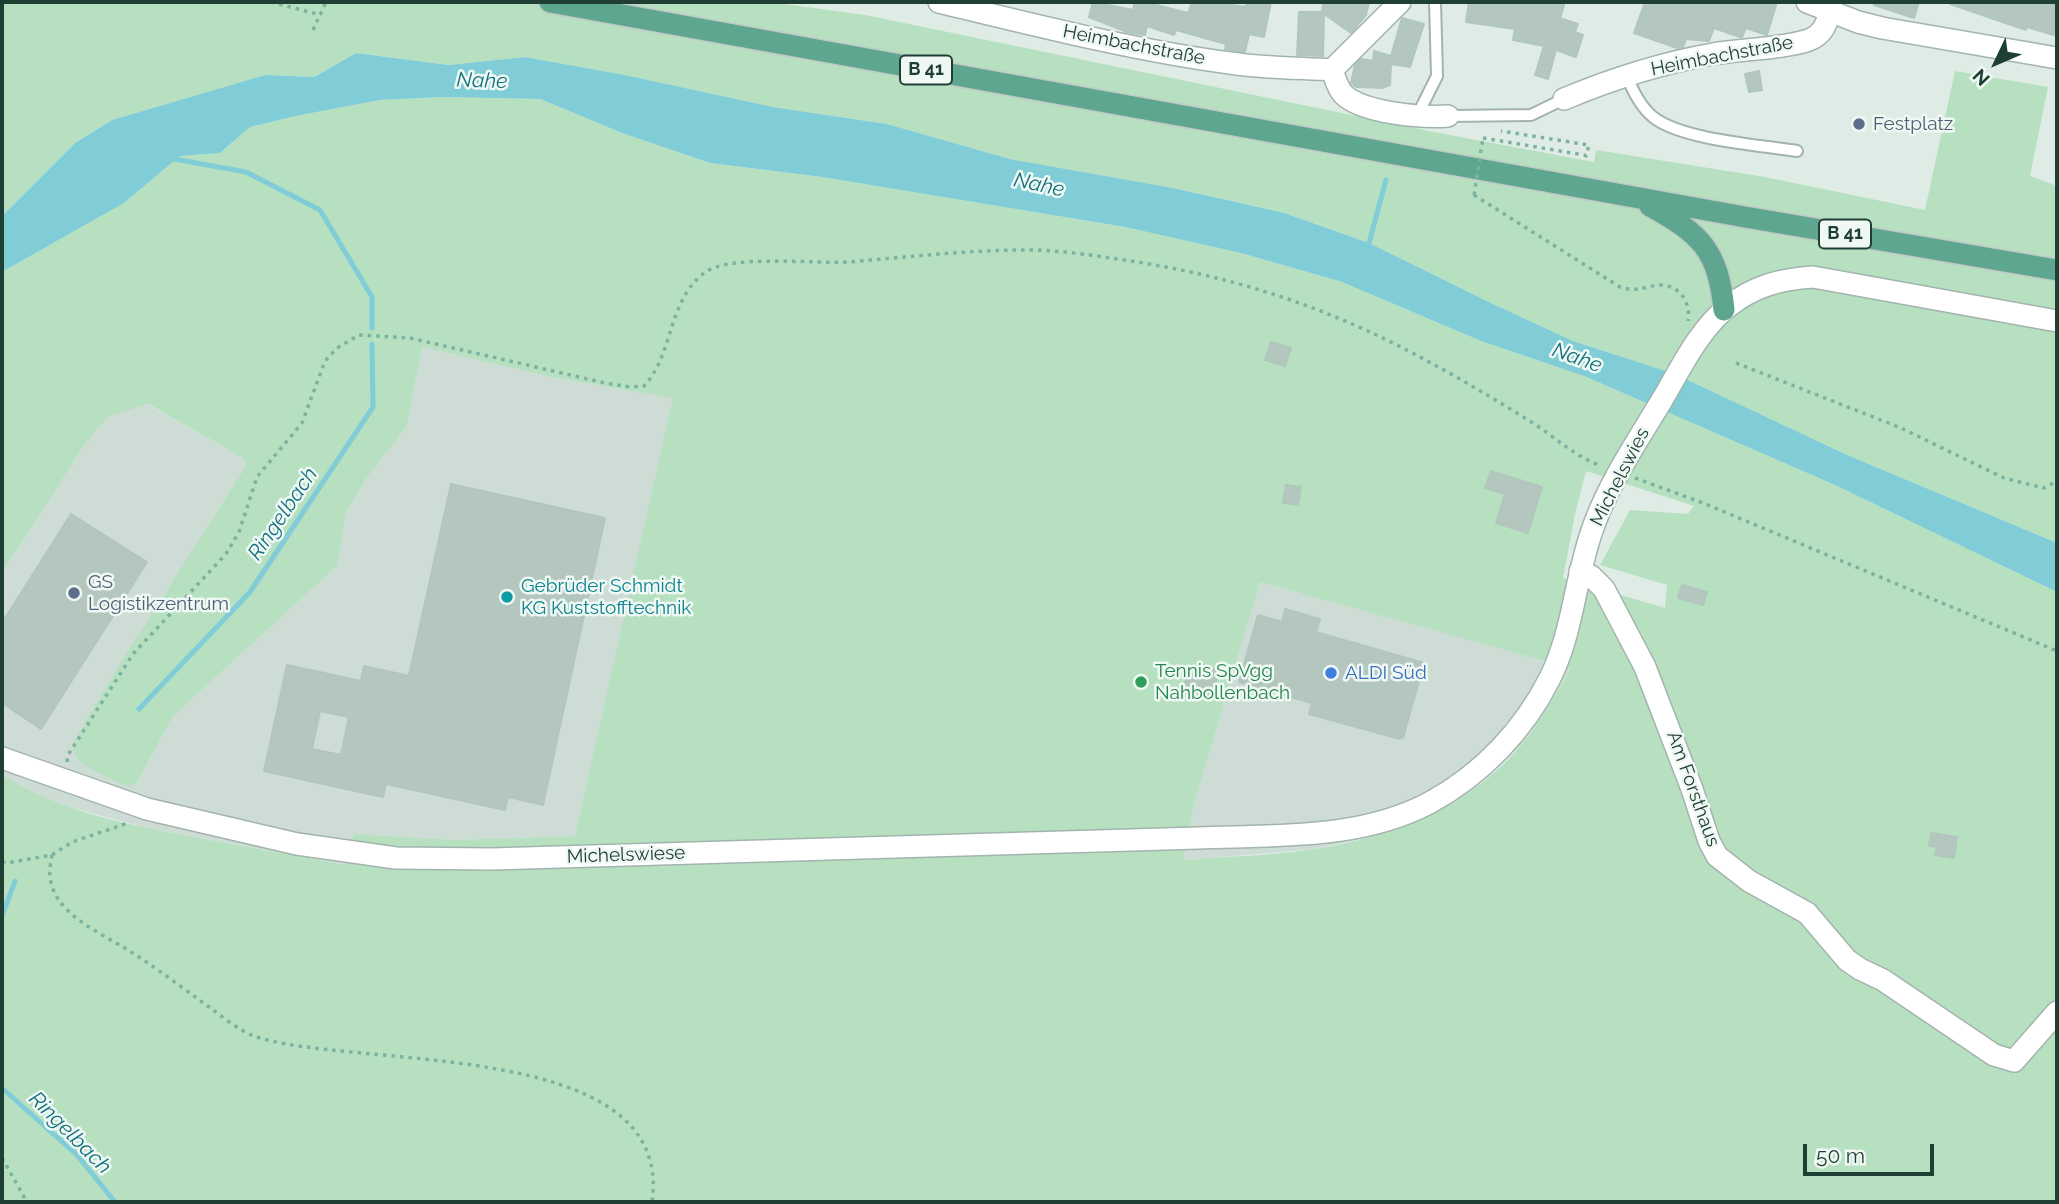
<!DOCTYPE html>
<html>
<head>
<meta charset="utf-8">
<style>
  body { margin:0 }
  #map { position:relative; width:2059px; height:1204px; overflow:hidden; background:#dfece6; font-family:Raleway,sans-serif }
  canvas { display:block }
  .frame { position:absolute; inset:0; border:4px solid #1f3e34; pointer-events:none }
  .north { position:absolute; left:1961px; top:28px; width:70px; height:70px; -webkit-text-stroke:5px #f0f8f4; paint-order:stroke; rotate:226deg; font-size:19px; font-weight:700; line-height:28px; text-align:center; color:#1f3e34 }
  .north::after { content:''; display:block; margin:auto; width:24px; height:32px; background:#1f3e34; clip-path:polygon(50% 0,100% 100%,50% 72%,0 100%) }
  .scale { position:absolute; left:1803px; top:1144px; width:131px; height:32px; box-sizing:border-box; border:4px solid #1f3e34; border-top:0; padding-left:9px; font-size:21px; line-height:24px; white-space:nowrap; color:#1f3e34; -webkit-text-stroke:5px #f0f8f4; paint-order:stroke }
</style>
</head>
<body>
<div id="map">
<canvas width="2059" height="1204"></canvas>
<div class="frame"></div>
<div class="north">N</div>
<div class="scale">50 m</div>
</div>
<script>
const ctx = document.querySelector('canvas').getContext('2d');
ctx.lineJoin = 'round';
function fillPath(path, color) { ctx.fillStyle = color; ctx.fill(path, 'evenodd'); }
function trace(path, color, width, dash) { ctx.strokeStyle = color; ctx.lineWidth = width; ctx.lineCap = dash ? 'butt' : 'round'; ctx.setLineDash(dash || []); ctx.stroke(path); }
function label(font, color, halo, rows, align = 'center') {
  ctx.font = font + ' Raleway,sans-serif'; ctx.lineWidth = 5; ctx.setLineDash([]); ctx.textBaseline = 'middle'; ctx.strokeStyle = halo; ctx.fillStyle = color; for (const [text, x, y, turn = 0] of rows) {
    ctx.save(); ctx.translate(x, y); ctx.rotate((+turn || 0) * Math.PI / 180); ctx.textAlign = isNaN(turn) ? turn : align; if (halo) ctx.strokeText(text, 0, 0); ctx.fillText(text, 0, 0); ctx.restore();
  }
}
fillPath(new Path2D(`
  M422 347 551 377 674 398 575 836 454 840 354 834 347 865 151 829 69 807 26 791 2 775V573L85 444 106 417 147 404 243 458 247 465 136 784 173 716 337 566 346 513 365 480 407 426Z
  M1260 582 1571 667 1547 711 1520 746 1487 778 1443 808 1391 831 1317 849 1182 860 1194 804Z`), '#cddcd5');
fillPath(new Path2D(`
  M2 2H770L865 15 1439 133 1594 162 1596 150 1765 177 1925 210 1955 71 2048 87 2030 176 2057 186V543L1845 454 1675 374 1573 341 1491 303 1369 243 1286 213 1173 188 1010 159 887 124 773 107 625 75 525 57 448 65 356 53 314 77 265 75 112 120 75 143 2 216Z
  M443 97 540 99 622 133 710 163 822 177 1125 227 1241 253 1342 282 1481 341 1584 376 1835 485 2057 592V1202H2V775C63 814 139 827 210 840 255 848 301 857 346 865L354 834 454 840 575 836 673 398 551 377 422 347 407 426 365 480 346 513 337 566 173 716 136 784 125 786 85 766 76 757 72 745 117 669 247 465 243 458 148 404 107 417 85 444 2 573V272L124 203 180 156 220 153 250 127 296 116 380 100ZM1586 471 1694 506 1688 514 1630 510 1600 565 1667 585 1665 608 1563 578 1575 514ZM1260 582 1571 668C1556 694 1541 720 1522 744 1473 805 1391 837 1316 849 1273 856 1227 856 1183 860L1194 804Z`), '#b6e0c0');
fillPath(new Path2D(`
  M356 53 448 65 525 57 625 75 773 107 887 124 1010 159 1173 188 1285 213 1369 243 1491 303 1573 341 1675 374 1845 454 2057 543V592L1835 485 1584 376 1481 341 1342 282 1241 253 1125 227 822 177 710 163 622 133 540 99 443 97 380 100 296 116 250 127 220 153 180 156 124 203 2 272V216L75 143 112 120 265 75 314 77Z`), '#81cdd7');
trace(new Path2D(`
  M169 158 246 172 320 210 372 297V328
  M1369 243 1386 180
  M139 709 250 592 373 407 372 344
  M2 916 15 881
  M2 1088 77 1155 115 1202`), '#81cdd7', 5);
const building = new Path2D(`
  M1093 2 1133 10 1135 2H1145L1188 13 1192 2H1213L1245 7 1247 2H1271L1264 37 1249 34 1245 52 1225 49 1226 44 1176 30 1174 35 1147 26 1145 35 1127 32 1089 17Z
  M1323 2H1369L1366 15 1351 33 1324 14 1323 56 1297 55 1299 12H1322Z
  M1469 2H1565L1560 18 1578 24 1575 32 1583 35 1576 57 1556 50 1548 79 1535 75 1544 46 1513 40 1515 29 1466 22Z
  M1645 2H1777L1767 35 1746 28 1742 37H1740L1714 28 1709 41 1686 39 1683 47 1677 48 1634 33Z
  M1875 2H1919L1914 18 1874 5Z
  M1951 2H2057V36L2027 27 2026 30 1950 4Z
  M1402 18 1424 24 1410 67 1391 64 1390 85 1382 88 1356 87 1351 83 1355 65 1361 59 1373 61 1374 51 1391 56Z
  M1759 71 1762 90 1749 92 1745 74Z
  M1271 342 1291 348 1285 366 1265 360Z
  M1491 471 1542 487 1528 533 1496 523 1505 494 1485 488Z
  M451 484 605 518 543 805 508 797 505 810 386 784 383 797 264 771 287 665 361 681 364 666 409 676ZM320 711 349 717 341 755 312 749Z
  M1286 485 1301 487 1298 505 1283 503Z
  M71 514 147 562 41 729 2 703V623Z
  M1682 585 1707 592 1703 605 1678 598Z
  M1285 609 1320 619 1316 632 1424 663 1403 738 1400 737V739L1309 714 1312 703 1239 682 1258 615 1282 622Z
  M1205 667 1219 670 1211 700 1182 693 1186 678Z
  M1931 833 1957 837 1954 858 1935 855 1937 847 1929 846Z`);
fillPath(building, '#b4c7bf');
trace(building, '#b1c6bd', 2);
const service = new Path2D(`
  M1627 76C1633 92 1640 106 1653 117 1682 140 1760 145 1797 151
  M1417 116 1437 76 1435 2
  M1448 116 1531 115 1564 99`);
const minor = new Path2D(`
  M939 2C1035 25 1132 50 1230 63 1263 68 1298 68 1332 70L1400 2
  M1332 70C1335 78 1337 87 1343 94 1362 113 1422 118 1448 116
  M1564 99C1612 79 1661 63 1713 54 1742 49 1782 49 1809 40 1823 35 1826 24 1831 11
  M1580 571 1591 576 1604 589 1645 667 1692 789 1709 841 1717 856 1749 881 1807 913 1847 960 1860 969 1883 980 1994 1055 2014 1061 2057 1012`);
const tertiary = new Path2D(`
  M1807 2 1858 22 1882 28 2057 58
  M2 758 147 809 297 844 396 858 492 859 1198 838C1275 835 1361 840 1431 802 1482 774 1524 730 1550 678 1574 630 1575 575 1594 525 1610 481 1638 440 1662 400 1681 368 1699 329 1729 306 1754 286 1781 279 1813 277L2057 321`);
const primary = new Path2D(`
  M550 2 1745 217 2057 270
  M1650 206C1701 234 1718 250 1724 310`);
trace(service, '#a2b4ad', 14);
trace(minor, '#a2b4ad', 24);
trace(tertiary, '#a2b4ad', 24);
trace(primary, '#c0c9c6', 24);
trace(new Path2D(`
  M271 2 321 15
  M313 30 326 2
  M1483 138 1584 155 1586 156 1589 145 1501 131
  M1474 195 1620 287C1638 293 1644 286 1660 285 1681 285 1691 304 1688 321
  M1736 363 1901 428 2004 478 2044 488 2057 481
  M1635 478 1703 503 2057 651
  M67 762 68 755 133 654 226 554 239 532 257 477 302 423 325 361 337 348 359 335 410 338 605 383 630 387 644 386C674 354 667 302 704 273 728 254 815 264 848 262 908 257 967 250 1027 250 1059 250 1092 255 1124 260 1221 274 1309 301 1397 345 1442 368 1485 393 1528 420 1556 437 1569 453 1601 466
  M52 855C51 862 49 870 50 876 53 912 95 930 123 947 153 965 181 987 209 1007 223 1017 238 1030 254 1036 349 1070 676 1035 652 1202
  M2 862 7 863 52 855 72 842 128 823
  M2 1158 27 1202`), '#7cb3a0', 3.5, [3.5, 5]);
trace(service, '#fff', 10);
trace(minor, '#fff', 21);
trace(tertiary, '#fff', 21);
trace(primary, '#5fa691', 21);
trace(new Path2D(`
  M1474 195 1483 138`), '#7cb3a0', 3.5, [3.5, 5]);
for (const [x, y, r, color] of [
  [1859,124,7,"#5c6f8a"],
  [74,593,7,"#5c6f8a"],
  [507,597,7,"#0f9aa8"],
  [1331,673,7,"#3f7fe0"],
  [1141,682,7,"#2e9e5b"]
]) { const dot = new Path2D(); dot.arc(x, y, r, 0, 2 * Math.PI); ctx.fillStyle = color; ctx.fill(dot); trace(dot, '#f0f8f4', 2.5); }
for (const [x, y, w] of [
  [926,70,52],
  [1845,234,52]
]) { const box = new Path2D(); box.roundRect(x - w / 2, y - 14.5, w, 29, 5); ctx.fillStyle = '#f0f8f4'; ctx.fill(box); trace(box, '#1f3e34', 2); }
label('bold 18px', '#1f3e34', null, [
  ["B 41",926,70],
  ["B 41",1845,234]
]);
label('19px', '#1f3e34', '#f0f8f4', [
  ["Heimbachstraße",1134,45,11],
  ["Heimbachstraße",1722,56,-11],
  ["Michelswies",1620,477,-63],
  ["Am Forsthaus",1693,789,70],
  ["Michelswiese",626,855,-2]
]);
label('19px', '#4e5e75', '#f0f8f4', [
  ["Festplatz",1873,124],
  ["GS",88,582],
  ["Logistikzentrum",88,604]
], 'left');
label('19px', '#0d838f', '#f0f8f4', [
  ["Gebrüder Schmidt",521,586],
  ["KG Kuststofftechnik",521,608]
], 'left');
label('19px', '#27864d', '#f0f8f4', [
  ["Tennis SpVgg",1155,671],
  ["Nahbollenbach",1155,693]
], 'left');
label('19px', '#366cbe', '#f0f8f4', [
  ["ALDI Süd",1345,673]
], 'left');
label('italic 21px', '#137280', '#f0f8f4', [
  ["Nahe",482,81,2],
  ["Nahe",1039,185,12],
  ["Nahe",1577,358,20],
  ["Ringelbach",283,514,-56],
  ["Ringelbach",70,1133,45]
]);
</script>
</body>
</html>
